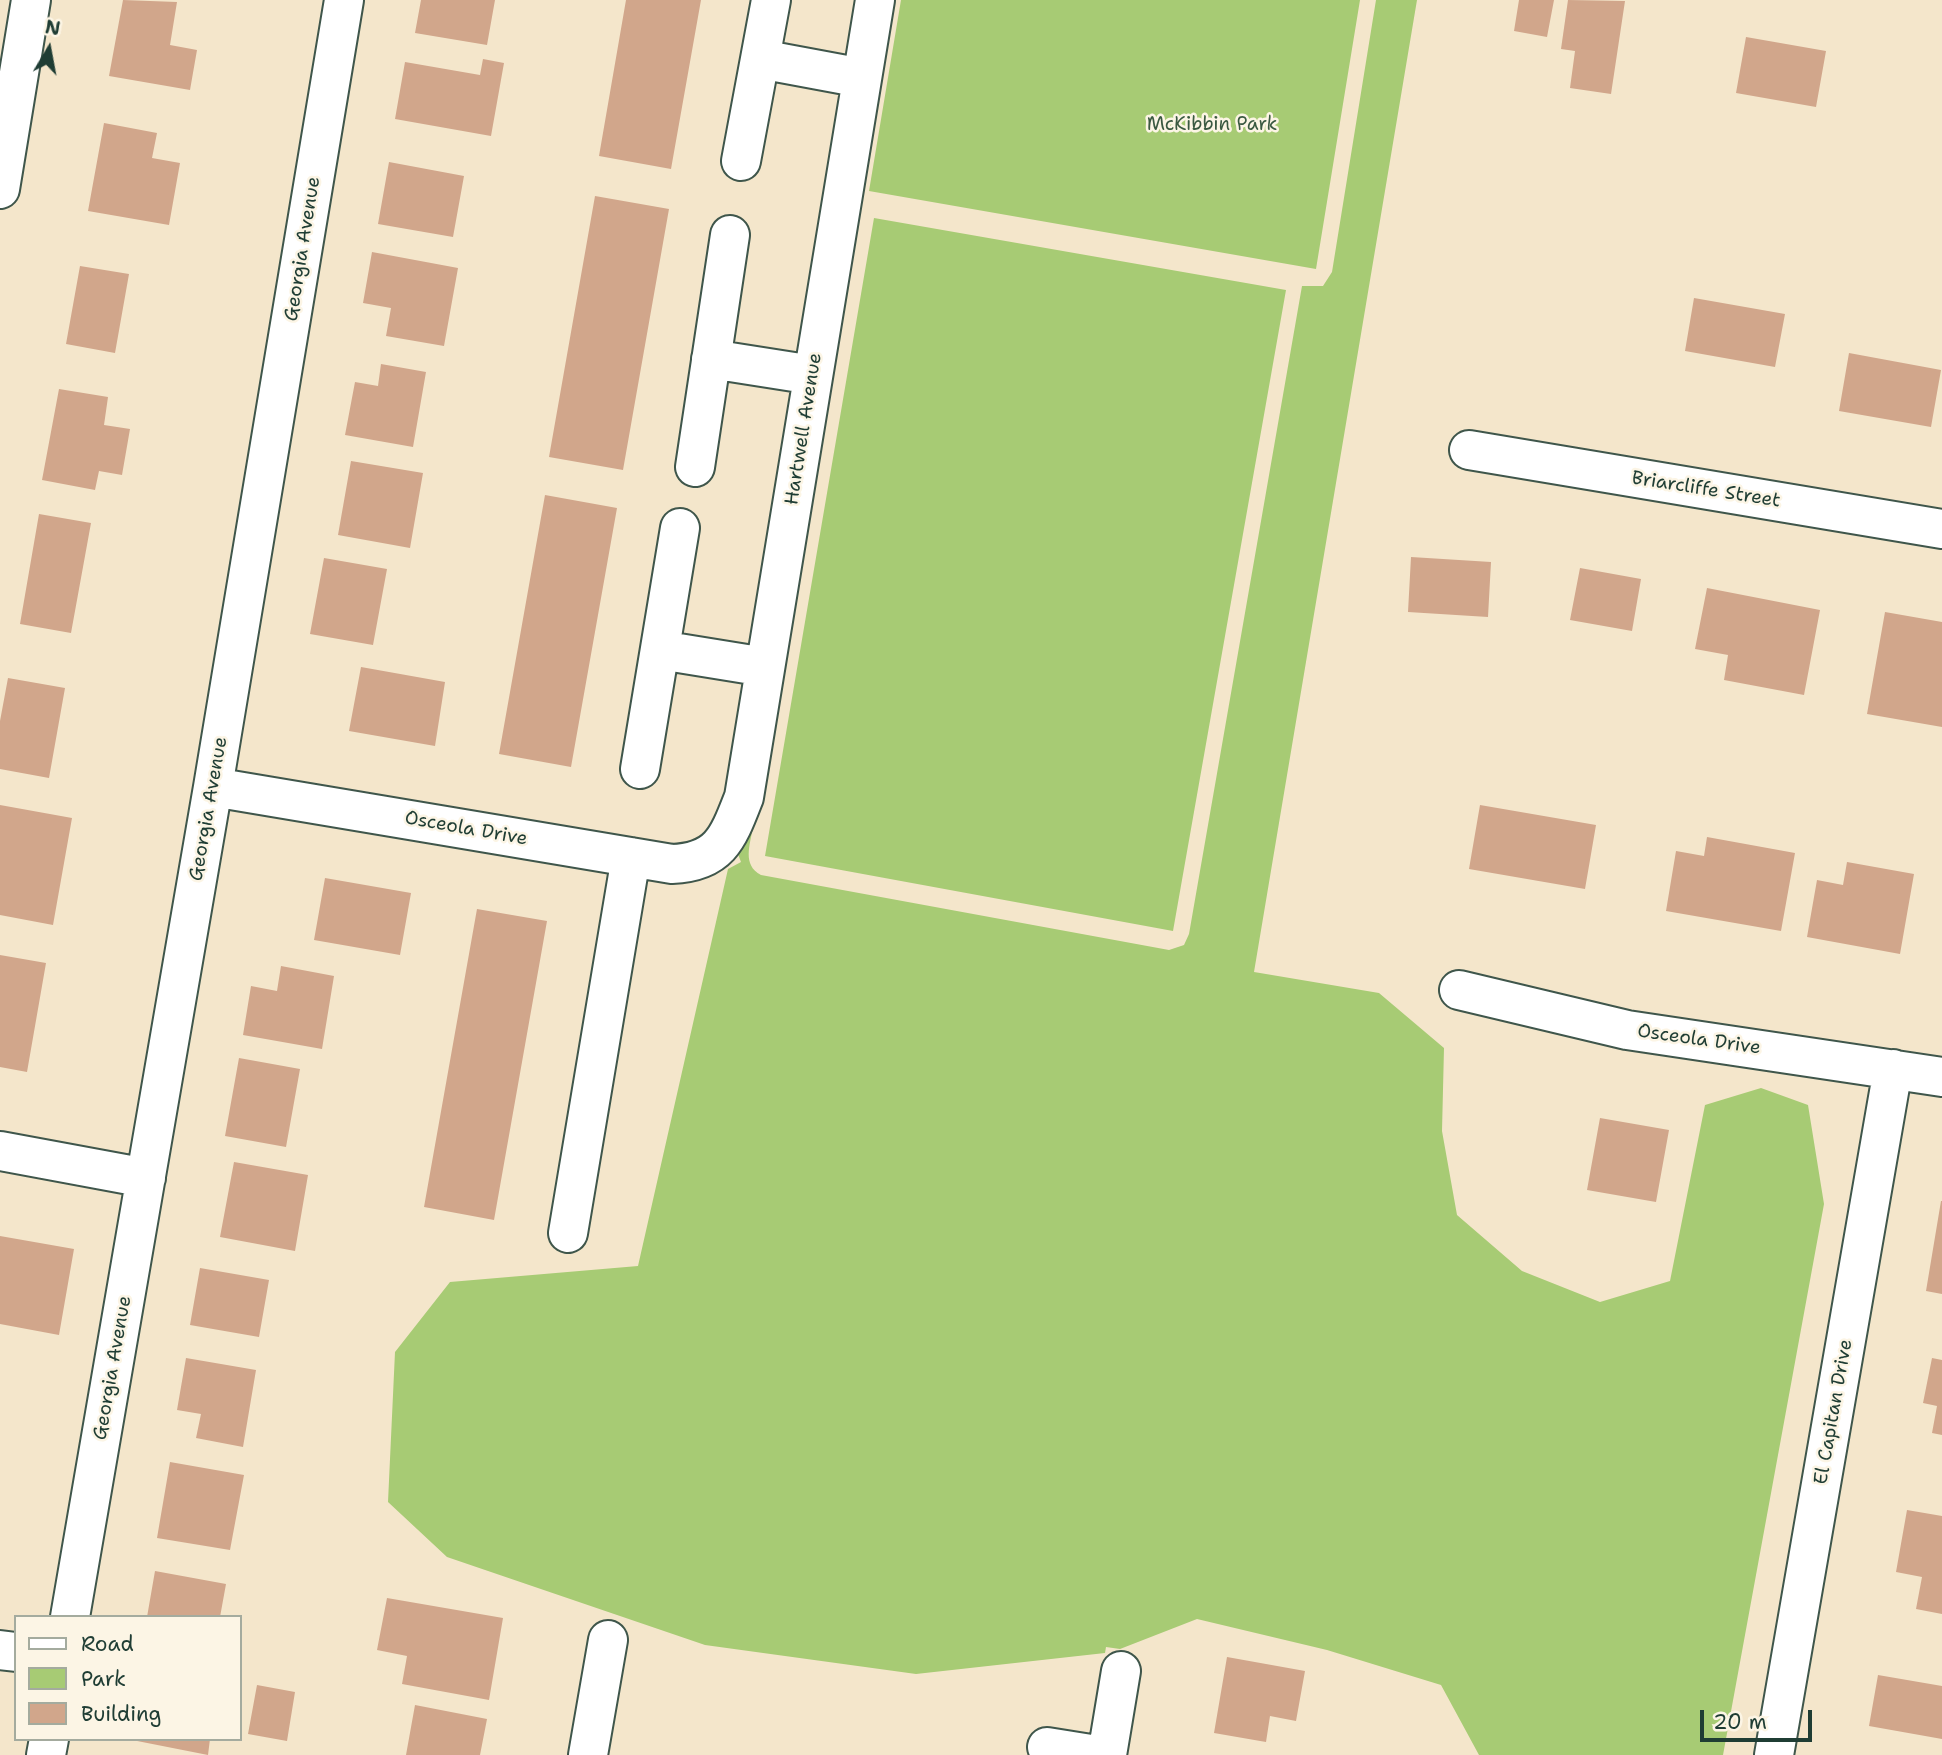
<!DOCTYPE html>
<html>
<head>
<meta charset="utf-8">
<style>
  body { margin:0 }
  #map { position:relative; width:1942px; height:1755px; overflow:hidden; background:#f4e6cb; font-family:"Shantell Sans",sans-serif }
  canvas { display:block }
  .legend { position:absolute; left:14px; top:1615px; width:228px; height:126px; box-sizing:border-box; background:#fcf5e5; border:2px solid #a4ab9e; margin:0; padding:9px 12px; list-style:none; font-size:21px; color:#1f3d34 }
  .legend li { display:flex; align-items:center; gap:14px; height:35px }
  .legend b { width:35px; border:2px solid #a4ab9e }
  .north { position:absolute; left:14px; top:14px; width:70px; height:70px; -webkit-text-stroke:5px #fcf5e5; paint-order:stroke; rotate:10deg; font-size:19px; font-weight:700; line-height:28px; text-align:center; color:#1f3d34 }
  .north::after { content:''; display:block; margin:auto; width:24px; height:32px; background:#1f3d34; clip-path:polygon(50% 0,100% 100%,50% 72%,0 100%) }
  .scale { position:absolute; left:1700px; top:1710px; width:112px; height:32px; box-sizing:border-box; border:4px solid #1f3d34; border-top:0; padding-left:9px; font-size:21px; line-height:24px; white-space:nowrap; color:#1f3d34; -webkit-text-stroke:5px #fcf5e5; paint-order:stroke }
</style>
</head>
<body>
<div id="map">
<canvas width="1942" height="1755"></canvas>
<ul class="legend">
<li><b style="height:9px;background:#fff"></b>Road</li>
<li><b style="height:19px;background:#a7cb74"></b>Park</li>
<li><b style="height:19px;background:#d1a68b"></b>Building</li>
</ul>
<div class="north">N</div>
<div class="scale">20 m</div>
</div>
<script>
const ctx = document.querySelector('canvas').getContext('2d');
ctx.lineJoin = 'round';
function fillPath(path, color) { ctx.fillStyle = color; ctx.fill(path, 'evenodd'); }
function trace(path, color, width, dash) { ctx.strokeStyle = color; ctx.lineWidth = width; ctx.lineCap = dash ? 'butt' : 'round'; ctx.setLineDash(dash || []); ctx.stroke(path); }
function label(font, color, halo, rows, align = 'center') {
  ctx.font = font + ' "Shantell Sans",sans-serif'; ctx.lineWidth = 5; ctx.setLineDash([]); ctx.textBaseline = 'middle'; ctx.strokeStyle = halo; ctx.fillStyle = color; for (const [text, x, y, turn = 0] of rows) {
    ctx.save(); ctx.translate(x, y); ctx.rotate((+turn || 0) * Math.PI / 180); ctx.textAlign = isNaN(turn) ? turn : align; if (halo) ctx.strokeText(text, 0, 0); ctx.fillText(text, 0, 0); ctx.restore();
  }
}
fillPath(new Path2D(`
  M901 0H1360L1316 269 869 191Z
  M1376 0H1417L1254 972 1379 993 1444 1048 1442 1131 1457 1215 1522 1271 1600 1302 1670 1281 1705 1105 1761 1088 1808 1105 1824 1204 1723 1755H1479L1441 1685 1327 1650 1197 1619 1120 1649 1106 1647 1105 1653 916 1674 705 1645 447 1557 388 1502 395 1352 450 1282 638 1266 728 869 741 862 738 854 753 827C750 845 742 865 761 875L1169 950 1184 945 1189 934 1302 286H1323L1332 272Z
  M874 218 1286 290 1173 931 765 856Z`), '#a7cb74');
fillPath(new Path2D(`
  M123 0 177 2 170 45 197 50 190 90 109 76Z
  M421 0H495L487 45 415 33Z
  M626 0H701L671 169 599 156Z
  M1519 0H1554L1547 37 1514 31Z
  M1568 0 1625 1 1611 94 1570 88 1575 51 1561 49Z
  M1746 37 1826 51 1816 107 1736 93Z
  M483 59 504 63 491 136 395 119 405 62 480 75Z
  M104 123 157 133 152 158 180 163 169 225 88 211Z
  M389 162 464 176 453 237 378 224Z
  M595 196 669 209 623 470 549 457Z
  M372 252 458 268 444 346 386 336 391 308 363 303Z
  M80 266 129 274 115 353 66 344Z
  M1694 298 1785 314 1775 367 1685 351Z
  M1849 353 1941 370 1931 427 1839 411Z
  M381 364 426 372 413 447 345 435 355 382 378 386Z
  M59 389 108 397 104 425 130 429 122 475 99 471 95 490 42 480Z
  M351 461 423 473 410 548 338 535Z
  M545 495 617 508 571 767 499 754Z
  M39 514 91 523 71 633 20 624Z
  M1411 557 1491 562 1488 617 1408 612Z
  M324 558 387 569 373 645 310 634Z
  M1580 568 1641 579 1632 631 1570 620Z
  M1707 588 1820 610 1804 695 1724 680 1728 655 1695 649Z
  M1885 612 1942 622V727L1867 714Z
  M361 667 445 682 435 746 349 731Z
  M8 678 65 688 49 778 0 769V721Z
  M0 805 72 818 53 925 0 915Z
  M1480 805 1596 825 1585 889 1469 869Z
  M1707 837 1795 853 1781 931 1666 911 1676 851 1704 856Z
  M1847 862 1914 874 1900 954 1807 937 1817 880 1843 885Z
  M325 878 411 893 400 955 314 940Z
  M477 909 547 921 494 1220 424 1207Z
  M0 955 46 963 27 1072 0 1067Z
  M281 966 334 976 322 1049 243 1035 251 986 277 991Z
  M239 1058 300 1069 286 1147 225 1136Z
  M1600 1118 1669 1130 1656 1202 1587 1190Z
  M234 1162 308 1175 295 1251 220 1237Z
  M1941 1201H1942V1294L1926 1291Z
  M0 1236 74 1249 59 1335 0 1324Z
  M200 1268 269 1280 259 1337 190 1325Z
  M186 1358 256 1370 243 1447 196 1438 201 1414 177 1410Z
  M1932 1358 1942 1360V1435L1932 1433 1937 1406 1923 1403Z
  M170 1462 244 1475 230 1550 157 1538Z
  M1907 1510 1942 1516V1614L1916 1609 1922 1577 1896 1572Z
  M155 1571 226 1584 220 1617H147Z
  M387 1598 503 1618 489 1700 402 1684 407 1656 377 1650Z
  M1227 1657 1305 1671 1296 1721 1270 1716 1266 1742 1214 1733Z
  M1878 1675 1942 1686V1739L1869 1726Z
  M257 1685 295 1692 287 1741 248 1734Z
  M415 1705 487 1719 480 1755H406Z
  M127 1739H210L208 1755Z`), '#d1a68b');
const minor = new Path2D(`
  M760 59 862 78
  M741 161 771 0
  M0 189 31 0
  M711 359 813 375
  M1469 450 1942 529
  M695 467 730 235
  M660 650 765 667
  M640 769 680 528
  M213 787 672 864C720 862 728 838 744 797L875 0
  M1459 990 1627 1030 1942 1077
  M0 1151 146 1178
  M568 1233 631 857
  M70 1617 213 787 344 0
  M0 1650 16 1652
  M1047 1747 1097 1755
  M46 1755 49 1739
  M588 1755 608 1640
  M1107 1755 1121 1671
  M1774 1755 1893 1069`);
trace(minor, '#3f564b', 42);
trace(minor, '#fff', 38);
label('19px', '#3a5941', '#fcf5e5', [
  ["McKibbin Park",1212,125]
]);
label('19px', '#1f3d34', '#fcf5e5', [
  ["Georgia Avenue",303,249,-81],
  ["Hartwell Avenue",804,429,-81],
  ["Briarcliffe Street",1706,490,9],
  ["Georgia Avenue",209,809,-80],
  ["Osceola Drive",466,829,10],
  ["Osceola Drive",1699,1040,8],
  ["Georgia Avenue",113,1368,-80],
  ["El Capitan Drive",1834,1412,-80]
]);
</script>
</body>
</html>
